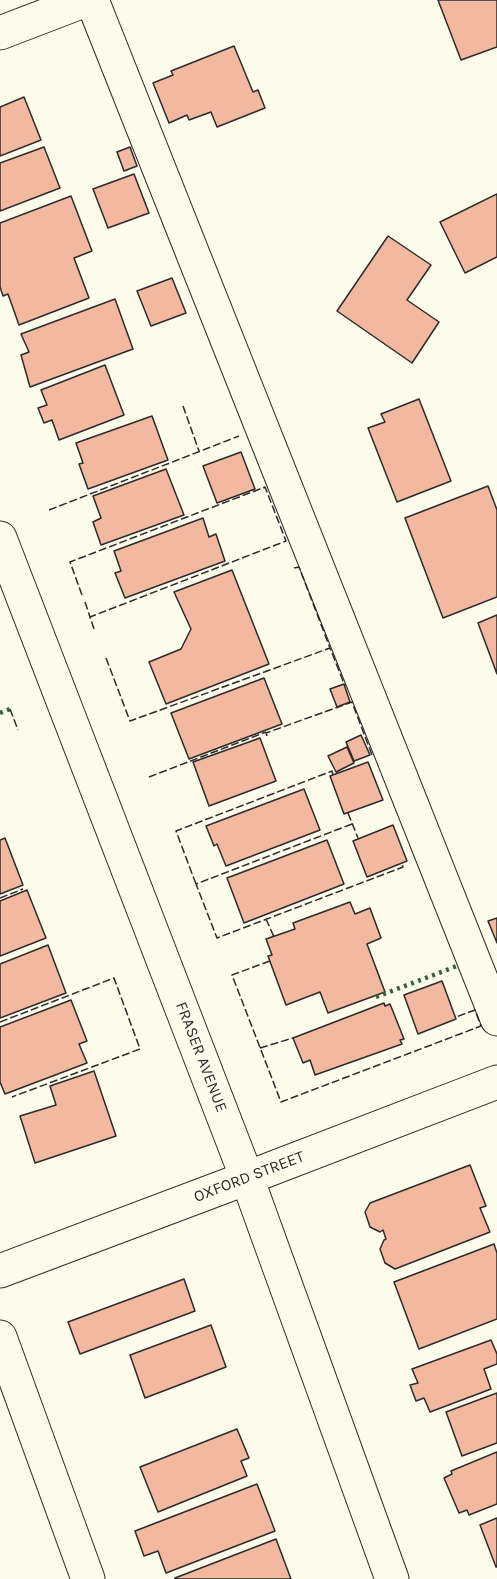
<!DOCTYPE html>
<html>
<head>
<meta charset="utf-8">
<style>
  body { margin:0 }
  canvas { display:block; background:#fdfbea }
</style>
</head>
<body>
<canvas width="497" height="1579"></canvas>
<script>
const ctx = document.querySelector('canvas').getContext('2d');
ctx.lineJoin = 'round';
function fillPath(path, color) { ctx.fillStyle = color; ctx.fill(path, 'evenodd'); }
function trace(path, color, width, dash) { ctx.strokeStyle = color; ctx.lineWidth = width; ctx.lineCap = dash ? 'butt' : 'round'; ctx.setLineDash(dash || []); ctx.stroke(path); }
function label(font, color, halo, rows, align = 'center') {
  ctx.font = font + ' Karla,sans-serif'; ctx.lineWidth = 4.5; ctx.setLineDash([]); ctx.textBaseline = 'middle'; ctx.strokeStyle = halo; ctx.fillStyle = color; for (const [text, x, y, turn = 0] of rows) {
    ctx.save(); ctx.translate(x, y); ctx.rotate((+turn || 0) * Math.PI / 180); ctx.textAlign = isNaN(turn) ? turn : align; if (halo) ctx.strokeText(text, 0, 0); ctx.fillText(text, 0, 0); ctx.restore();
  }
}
const building = new Path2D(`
  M438 0H497V47L461 60Z
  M234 46 253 92 258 90 265 108 217 127 211 112 189 120 187 115 169 123 153 83 173 75 171 71Z
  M24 97 41 140 0 156V107Z
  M44 147 60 188 0 211V163Z
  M130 147 137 166 124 171 117 152Z
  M134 174 149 213 108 228 93 189Z
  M497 194V257L465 273 440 222Z
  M71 196 92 251 74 258 89 298 19 325 8 294 3 296 0 287V223Z
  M388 236 431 265 407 300 439 322 412 363 337 311Z
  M172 278 186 313 151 326 137 291Z
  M115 299 133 349 30 387 21 355 29 352 21 334Z
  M105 365 124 415 59 440 52 420 44 423 38 408 47 405 41 390Z
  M419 399 451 481 397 502 368 428 385 422 381 414Z
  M152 416 168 460 88 489 79 464 83 463 76 443Z
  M241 452 255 489 217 503 203 466Z
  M166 469 184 515 101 545 93 522 101 518 93 496Z
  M488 486 497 510V597L443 618 405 518Z
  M203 518 209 537 216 534 225 561 125 598 115 573 121 571 114 551Z
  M232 570 269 664 166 704 149 662 181 649 191 629 174 592Z
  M497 615V674L478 623Z
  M264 678 282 724 189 759 171 713Z
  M344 684 350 702 337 707 330 689Z
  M361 735 370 755 354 761 346 742Z
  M260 738 276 781 209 806 193 762Z
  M347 747 354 763 336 772 328 756Z
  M368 762 383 800 344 814 330 776Z
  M304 789 320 830 226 866 217 844 214 846 206 826Z
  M393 825 407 861 367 877 353 841Z
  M5 838 23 885 0 894V840Z
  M327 840 344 884 244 923 227 878Z
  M27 890 46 938 0 956V901Z
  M350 902 355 914 370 908 381 938 367 944 385 992 328 1013 320 992 286 1005 268 956 272 955 266 939 295 929 293 923Z
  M497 918V943L488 921Z
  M48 945 66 993 0 1018V964Z
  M442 981 456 1019 418 1034 404 995Z
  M71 1000 87 1041 79 1044 87 1063 5 1094 0 1082V1027Z
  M384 1003 385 1006 390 1004 404 1039 400 1040 402 1044 315 1075 310 1060 303 1063 293 1038Z
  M94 1071 116 1136 35 1163 20 1116 56 1105 50 1086Z
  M470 1165 486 1206 480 1208 490 1232 395 1269 385 1263 380 1249 384 1240 386 1239 383 1230 380 1232 370 1227 365 1212 370 1203Z
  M494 1244 497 1253V1319L419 1349 394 1282Z
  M184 1279 195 1311 80 1354 68 1322Z
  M211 1325 226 1367 145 1398 130 1355Z
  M491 1340 497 1354V1364L484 1369 491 1389 430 1412 424 1398 416 1401 410 1385 418 1383 412 1369Z
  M497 1393V1443L462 1456 446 1412Z
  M237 1429 249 1458 241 1461 247 1476 158 1512 140 1467Z
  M497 1452V1504L469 1515 467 1510 459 1513 444 1478 452 1474 451 1471Z
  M257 1484 275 1531 166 1573 158 1551 144 1556 135 1531Z
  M497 1518V1567H496L480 1525Z
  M276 1539 291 1579H175V1578Z`);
fillPath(building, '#f2b8a0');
trace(building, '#2b2b2b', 1.5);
const minor = new Path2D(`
  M92 0 497 1019
  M0 33 86 0
  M0 538 247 1178 392 1579
  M0 1337 88 1579`);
const major = new Path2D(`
  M0 1271 247 1178 497 1082`);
trace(minor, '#2b2b2b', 35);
trace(major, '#2b2b2b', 35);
trace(minor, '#fdfbea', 33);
trace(major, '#fdfbea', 33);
trace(new Path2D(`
  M0 713 10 709
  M376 997 457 966`), '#34623c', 4.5, [3, 4.5]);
trace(new Path2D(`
  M183 406 199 451
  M49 510 239 436
  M294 568 299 567 330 648
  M82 595 70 562 265 487 286 541 90 617 94 629
  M85 602 90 617
  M106 658 130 721 330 648 345 686
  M10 709 18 730
  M267 736 266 733 352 702 372 755
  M149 777 266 732
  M348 813 358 838
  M352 824 196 884 217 938 403 867 402 864
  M196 884 176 831 332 771 333 775
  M0 898 23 889
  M266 919 274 937
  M270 961 232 975 281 1102 481 1026 475 1010 456 1017
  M0 1022 114 978 140 1049 12 1097
  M260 1048 293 1038`), '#2b2b2b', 1.5, [8, 3]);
label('16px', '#2b2b2b', '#fdfbea', [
  ["FRASER AVENUE",201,1057,69],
  ["OXFORD STREET",249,1177,-21]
]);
</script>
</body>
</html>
